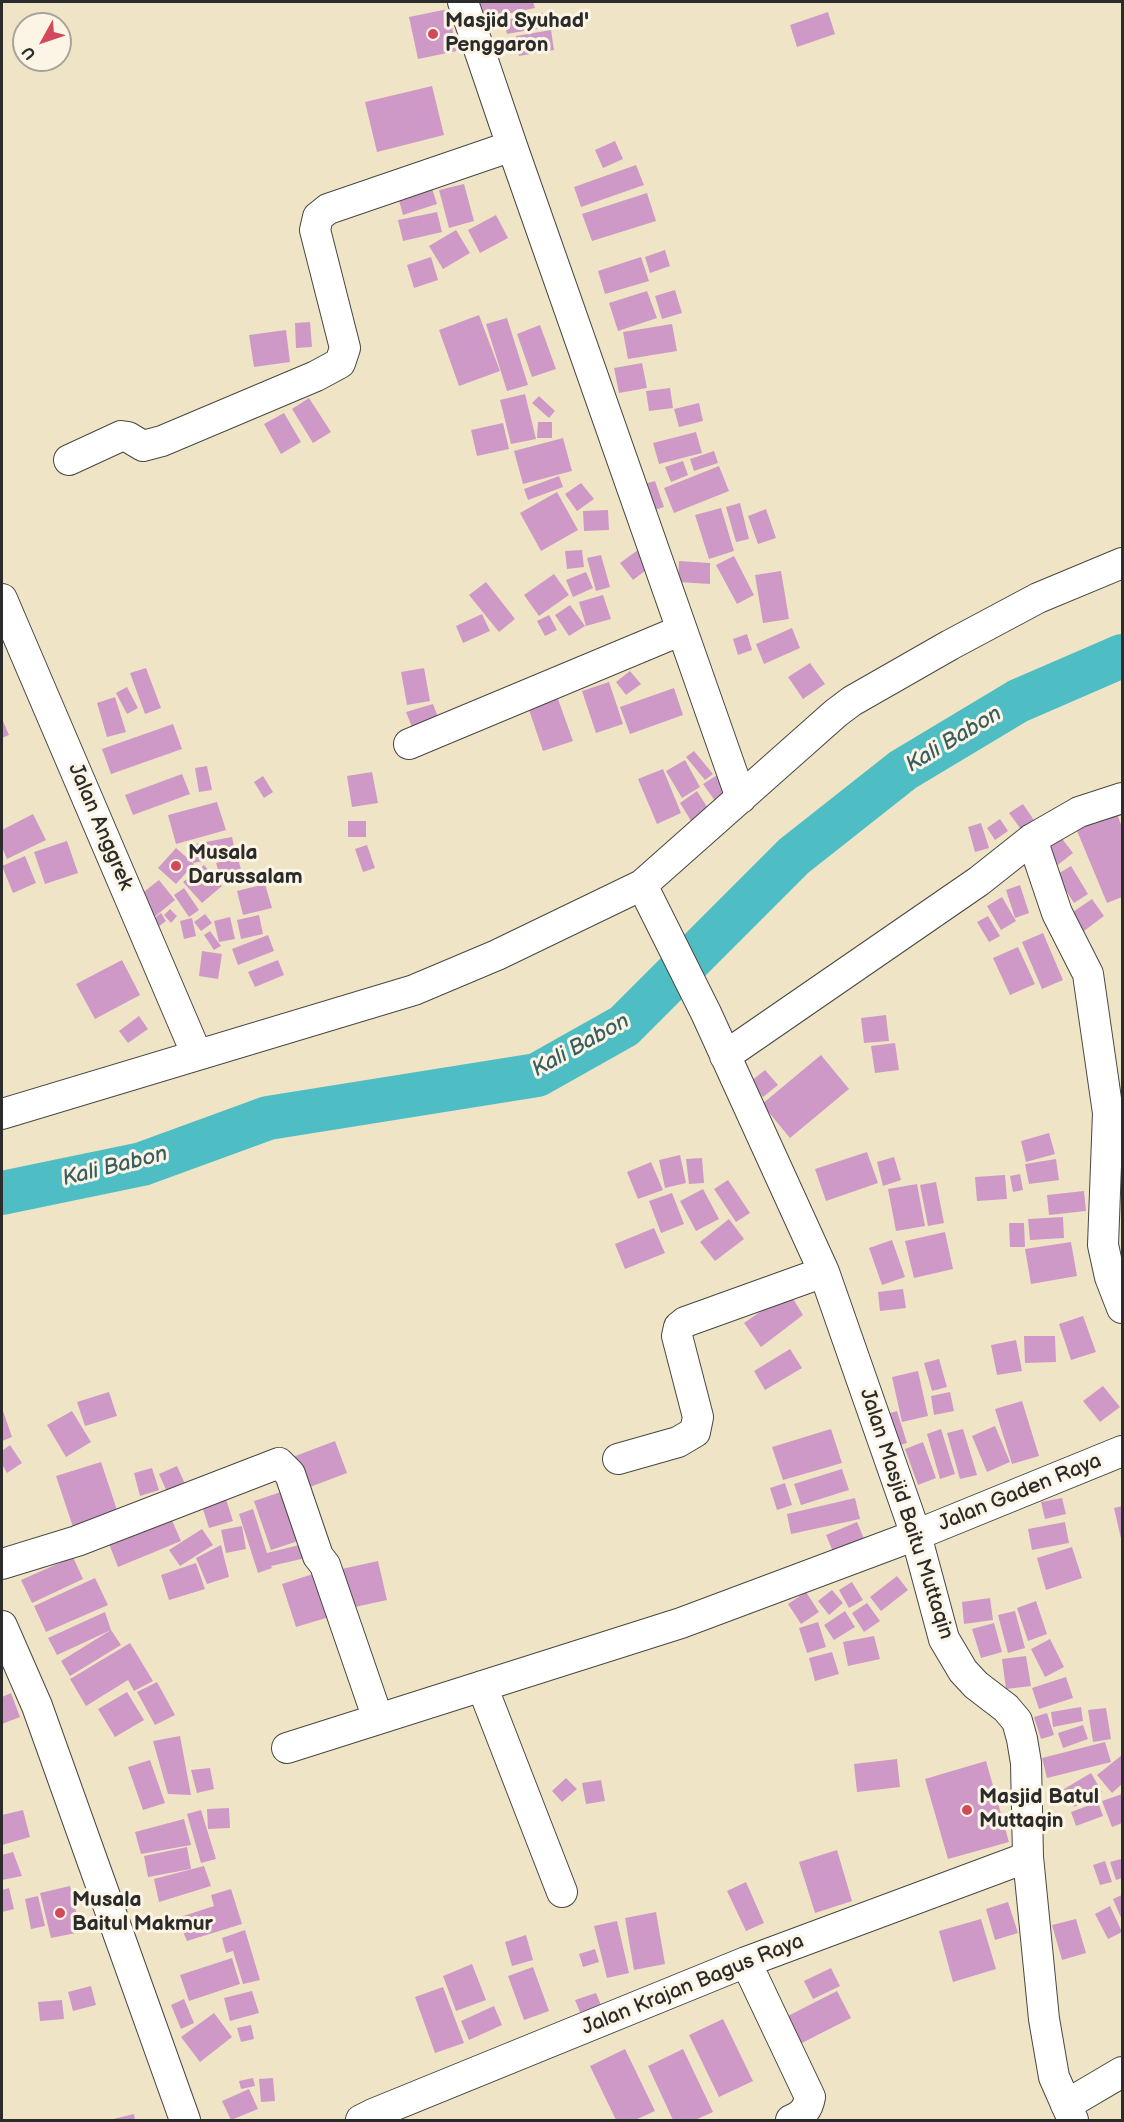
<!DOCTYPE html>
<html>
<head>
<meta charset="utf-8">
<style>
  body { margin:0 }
  #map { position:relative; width:1124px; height:2122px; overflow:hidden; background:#efe5c6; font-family:"Balsamiq Sans",sans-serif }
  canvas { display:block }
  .frame { position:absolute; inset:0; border:3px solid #2b2b2b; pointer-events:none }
  .north { position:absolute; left:12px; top:12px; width:60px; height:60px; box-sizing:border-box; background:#fcf5e5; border:2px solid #a8a49b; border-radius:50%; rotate:230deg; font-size:16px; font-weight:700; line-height:24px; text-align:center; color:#2b2b2b }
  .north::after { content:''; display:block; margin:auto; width:21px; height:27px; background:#d1495b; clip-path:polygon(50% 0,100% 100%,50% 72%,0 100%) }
</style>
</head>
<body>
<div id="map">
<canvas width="1124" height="2122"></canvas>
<div class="frame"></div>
<div class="north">U</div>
</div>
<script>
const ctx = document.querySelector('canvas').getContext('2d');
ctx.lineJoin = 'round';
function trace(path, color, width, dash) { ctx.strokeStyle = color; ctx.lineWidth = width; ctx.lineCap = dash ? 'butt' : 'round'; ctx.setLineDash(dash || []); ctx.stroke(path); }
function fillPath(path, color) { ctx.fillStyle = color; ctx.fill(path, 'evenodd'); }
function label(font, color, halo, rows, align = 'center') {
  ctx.font = font + ' "Balsamiq Sans",sans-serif'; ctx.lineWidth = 6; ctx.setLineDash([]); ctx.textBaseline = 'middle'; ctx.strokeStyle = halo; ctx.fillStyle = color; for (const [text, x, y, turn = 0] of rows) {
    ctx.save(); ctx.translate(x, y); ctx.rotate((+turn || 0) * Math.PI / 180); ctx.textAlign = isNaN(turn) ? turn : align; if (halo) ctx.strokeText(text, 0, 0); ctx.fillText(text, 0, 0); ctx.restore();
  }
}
trace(new Path2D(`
  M2 1193 142 1164 268 1118 537 1075 624 1026 794 856 903 770 1018 701 1122 656`), '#4fbec4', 44);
fillPath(new Path2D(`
  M479 2H533L535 8 483 19Z
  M448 9 457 51 418 59 409 17Z
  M828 12 835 34 797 47 790 25Z
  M543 13 546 27 507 34 504 20Z
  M551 30 554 50 519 56 516 36Z
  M432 86 444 135 377 152 365 102Z
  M615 141 623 159 603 168 595 150Z
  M636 165 644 185 581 207 574 187Z
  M430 182 437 204 403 215 397 193Z
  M464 184 474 221 449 228 439 190Z
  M647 193 656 221 592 241 582 214Z
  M437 212 442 232 403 241 398 220Z
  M496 215 508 238 480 253 468 230Z
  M456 230 470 253 443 269 429 246Z
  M665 250 670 266 650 273 645 257Z
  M431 257 438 280 414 288 407 265Z
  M641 257 649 281 605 294 598 271Z
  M675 290 682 313 662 319 655 296Z
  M647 291 657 318 618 331 609 303Z
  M479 315 500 371 459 386 439 330Z
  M507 318 528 385 507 391 486 324Z
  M310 322 312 347 296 348 295 323Z
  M672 324 677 351 628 359 623 332Z
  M540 325 556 369 532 377 517 334Z
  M286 330 290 362 254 367 249 335Z
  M642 363 647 388 619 393 614 368Z
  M670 388 673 408 649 411 646 391Z
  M525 394 536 439 511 444 500 400Z
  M539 396 555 411 549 418 532 403Z
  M309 398 331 432 313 443 292 409Z
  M699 403 703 421 679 427 674 409Z
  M284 413 301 442 281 454 264 424Z
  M538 422H552V438H537Z
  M503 423 509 449 477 456 471 430Z
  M696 432 702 453 659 464 653 443Z
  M563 438 572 471 523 484 514 451Z
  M714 451 718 463 694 471 690 459Z
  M683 461 688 475 671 482 665 467Z
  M719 466 729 491 674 513 664 488Z
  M559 476 563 487 528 500 524 489Z
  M655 481 664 507 645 513 637 486Z
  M581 483 594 499 577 511 565 494Z
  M557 492 578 530 541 551 520 513Z
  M740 503 749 539 736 542 726 507Z
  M721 508 734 551 709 559 695 515Z
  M766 509 776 538 758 544 748 516Z
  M608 510 609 530 584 531 583 511Z
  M582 550 584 567 567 569 565 551Z
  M638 550 650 567 633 580 620 563Z
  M601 555 610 587 596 591 587 558Z
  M734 556 754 595 737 604 716 565Z
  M679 561 710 563V584L678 582Z
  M781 571 789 619 763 623 755 575Z
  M586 572 593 588 573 597 566 580Z
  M554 574 569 595 539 616 524 595Z
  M486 582 515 619 499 632 469 595Z
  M603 595 611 619 586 626 579 602Z
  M570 605 585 626 569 636 555 615Z
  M482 614 490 631 463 643 456 626Z
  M549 615 557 630 545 636 537 621Z
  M792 628 800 648 764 664 756 644Z
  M747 634 752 650 738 655 733 639Z
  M810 663 825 684 803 699 788 677Z
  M146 668 161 708 145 714 130 673Z
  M424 668 430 701 407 705 401 672Z
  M630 671 641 684 626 695 616 682Z
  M609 682 623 724 596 733 582 691Z
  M127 687 138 708 127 714 116 693Z
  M674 688 683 715 630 734 620 707Z
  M115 697 126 732 107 737 97 703Z
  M558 699 573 741 543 751 529 710Z
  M433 704 438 717 412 727 406 712Z
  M2 719 9 735 2 738Z
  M173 724 182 749 111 774 102 749Z
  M694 751 713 774 705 780 686 757Z
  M685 760 700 787 682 798 666 771Z
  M207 766 212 790 199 792 195 768Z
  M663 769 681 813 657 824 638 779Z
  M372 772 378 803 352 807 347 776Z
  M182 774 190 794 133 815 125 795Z
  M719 774 733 795 718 805 703 784Z
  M263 776 273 792 264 798 254 782Z
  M697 791 711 813 693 824 680 803Z
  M217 802 226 830 176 844 168 815Z
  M1023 804 1038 826 1025 835 1009 813Z
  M1115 809 1122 827V897L1107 903 1075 826Z
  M33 814 46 840 7 859 2 847V830Z
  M1000 819 1008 831 995 840 987 828Z
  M348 821H366V837H348Z
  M981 823 989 848 975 852 968 827Z
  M1060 836 1073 853 1055 867 1042 850Z
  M232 837 236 855 193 863 190 845Z
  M67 841 78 873 45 884 34 852Z
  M367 845 375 868 363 872 355 849Z
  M176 848 194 864 176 884 158 868Z
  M25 856 36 883 13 893 2 866Z
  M238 858 243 878 222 883 216 863Z
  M204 865 222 886 202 903 183 882Z
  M1071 866 1088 894 1074 903 1056 875Z
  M159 880 175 900 152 919 136 898Z
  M265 884 272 908 243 915 237 891Z
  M1020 885 1029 913 1015 918 1006 890Z
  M184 888 199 910 189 917 174 895Z
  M1002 897 1016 921 1001 930 987 906Z
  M1092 899 1104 916 1080 934 1067 916Z
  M170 909 177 916 171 923 164 915Z
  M161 913 166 921 154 930 149 922Z
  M205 914 212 923 201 931 194 922Z
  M259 915 263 934 241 939 237 920Z
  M988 916 1000 936 989 942 977 922Z
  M230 917 235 939 219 942 214 921Z
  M192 918 196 936 184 939 180 921Z
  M210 931 221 946 214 950 204 935Z
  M1043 933 1063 980 1042 989 1022 942Z
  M268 935 274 951 238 965 232 949Z
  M1018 947 1035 984 1010 995 993 958Z
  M202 951 222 954 218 979 199 976Z
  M122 960 140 995 95 1019 76 984Z
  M278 960 284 975 255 987 248 972Z
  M886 1015 889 1041 864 1043 861 1018Z
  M139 1016 148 1029 128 1043 119 1031Z
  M895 1043 899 1070 875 1073 871 1046Z
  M821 1055 849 1089 790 1138 762 1104Z
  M765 1070 778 1085 763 1097 750 1082Z
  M1049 1133 1055 1154 1026 1162 1021 1141Z
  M867 1152 878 1183 826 1201 815 1169Z
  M680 1155 686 1183 665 1188 659 1160Z
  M894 1157 901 1180 883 1186 877 1162Z
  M702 1158 704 1183 689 1184 686 1159Z
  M1056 1159 1059 1180 1029 1184 1025 1164Z
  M651 1162 663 1190 638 1199 627 1172Z
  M1020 1174 1023 1190 1013 1192 1010 1176Z
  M1005 1175 1007 1199 977 1201 975 1177Z
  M728 1180 750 1213 736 1222 714 1189Z
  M936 1182 944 1223 928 1226 920 1185Z
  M917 1184 925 1226 896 1231 888 1189Z
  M703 1189 719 1219 696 1231 680 1201Z
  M1084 1191 1086 1211 1049 1215 1047 1195Z
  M672 1193 684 1224 661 1233 649 1201Z
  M1063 1217 1064 1238 1030 1240 1028 1219Z
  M729 1219 744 1239 715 1261 700 1242Z
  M1009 1223H1024L1025 1247H1010Z
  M654 1228 665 1253 625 1269 615 1244Z
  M945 1232 953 1269 914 1278 905 1241Z
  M892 1240 905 1277 882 1285 869 1248Z
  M1071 1242 1077 1276 1031 1284 1025 1249Z
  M903 1289 906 1308 880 1311 878 1292Z
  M789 1292 803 1315 761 1347 744 1323Z
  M1083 1316 1096 1352 1071 1360 1059 1324Z
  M1024 1336H1055L1056 1362 1025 1363Z
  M1016 1340 1022 1371 997 1375 991 1345Z
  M790 1349 802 1368 765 1390 754 1371Z
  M939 1359 947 1387 932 1391 924 1363Z
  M918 1371 928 1416 902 1422 892 1377Z
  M1103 1386 1120 1407 1100 1422 1083 1401Z
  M109 1392 117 1416 85 1426 77 1402Z
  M950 1392 954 1411 934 1415 931 1396Z
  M1022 1401 1039 1456 1012 1464 995 1409Z
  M2 1408 12 1437 2 1441Z
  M72 1411 91 1442 66 1457 47 1425Z
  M897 1411 907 1443 893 1447 883 1415Z
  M995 1426 1010 1462 987 1472 972 1436Z
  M831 1429 842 1463 783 1480 772 1447Z
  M941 1429 955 1474 940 1479 927 1434Z
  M963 1429 977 1475 960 1479 947 1433Z
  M335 1441 347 1473 302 1490 290 1458Z
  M923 1442 936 1478 918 1485 905 1449Z
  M10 1445 22 1463 7 1473 2 1464V1451Z
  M101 1462 121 1522 76 1536 56 1476Z
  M177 1466 185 1484 167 1492 159 1474Z
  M152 1468 159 1490 140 1496 134 1473Z
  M842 1469 849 1490 801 1505 794 1484Z
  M785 1483 792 1505 777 1510 770 1488Z
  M290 1489 307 1538 271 1550 254 1501Z
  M225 1496 233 1521 209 1528 201 1503Z
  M855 1498 860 1519 791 1534 787 1514Z
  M1062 1498 1066 1514 1045 1519 1041 1502Z
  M1122 1506V1543L1114 1508Z
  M253 1509 267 1553 307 1543 310 1557 271 1566 272 1568 258 1573 239 1514Z
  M168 1511 181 1541 118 1567 106 1536Z
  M857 1522 868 1548 837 1561 826 1535Z
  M1065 1522 1069 1543 1032 1550 1028 1529Z
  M242 1526 246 1549 226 1553 221 1530Z
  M202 1529 213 1545 180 1566 169 1550Z
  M221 1545 229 1577 207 1584 196 1558Z
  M1072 1547 1082 1578 1046 1590 1037 1558Z
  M73 1557 83 1579 32 1603 21 1580Z
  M378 1561 387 1600 346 1609 337 1570Z
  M196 1563 205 1589 169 1600 161 1575Z
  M322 1571 336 1615 296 1627 282 1584Z
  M897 1576 908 1590 881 1611 870 1597Z
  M95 1578 108 1605 46 1632 34 1606Z
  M852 1582 863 1600 849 1608 839 1590Z
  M832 1590 843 1603 829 1615 818 1601Z
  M806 1592 819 1612 801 1624 788 1604Z
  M990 1598 993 1620 964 1624 962 1602Z
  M1036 1601 1047 1634 1028 1641 1017 1608Z
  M867 1603 880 1621 864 1632 852 1613Z
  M845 1611 855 1627 834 1640 824 1625Z
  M1015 1611 1025 1648 1008 1653 998 1615Z
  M105 1612 111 1630 57 1655 48 1638Z
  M818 1622 826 1647 807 1653 799 1628Z
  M994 1623 1002 1652 981 1658 972 1629Z
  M111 1630 121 1645 70 1676 61 1661Z
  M874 1636 880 1659 848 1666 843 1642Z
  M1050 1639 1064 1667 1045 1677 1031 1649Z
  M130 1643 153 1681 134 1691 128 1680 86 1706 70 1679Z
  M832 1652 839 1674 815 1681 809 1658Z
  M1026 1656 1031 1686 1006 1689 1002 1659Z
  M1066 1677 1073 1698 1039 1709 1032 1688Z
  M157 1682 175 1715 155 1725 137 1692Z
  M127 1692 144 1720 115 1737 98 1709Z
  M11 1693 20 1717 2 1724V1697Z
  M1081 1707 1083 1721 1053 1727 1051 1712Z
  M1106 1708 1111 1739 1093 1742 1088 1710Z
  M1047 1713 1054 1735 1041 1739 1034 1717Z
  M1083 1725 1088 1739 1063 1748 1058 1733Z
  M180 1736 191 1795 168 1794 153 1741Z
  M1105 1742 1111 1762 1047 1778 1042 1758Z
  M1122 1755V1784L1112 1793 1097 1775Z
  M897 1759 900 1787 857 1792 854 1764Z
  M150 1760 165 1803 143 1810 128 1767Z
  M986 1761 1009 1842 948 1859 925 1779Z
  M210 1768 214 1789 197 1793 191 1770Z
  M1091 1773 1102 1792 1074 1807 1064 1789Z
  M566 1778 577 1789 562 1802 552 1791Z
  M601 1780 605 1801 586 1804 582 1783Z
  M1122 1794V1823L1112 1827 1102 1801Z
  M1098 1802 1103 1816 1076 1826 1071 1812Z
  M229 1808 230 1828 208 1829 207 1809Z
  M23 1810 30 1837 2 1845V1815Z
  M201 1810 216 1859 201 1863 187 1814Z
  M184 1819 191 1845 141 1854 135 1832Z
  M187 1847 191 1869 148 1877 144 1856Z
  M837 1850 852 1901 815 1913 799 1862Z
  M13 1852 22 1876 2 1880V1855Z
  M1121 1859 1122 1878 1116 1880 1110 1862Z
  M1105 1861 1112 1882 1100 1885 1093 1865Z
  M204 1866 211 1886 159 1902 154 1879Z
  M746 1882 764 1923 746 1931 727 1891Z
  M70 1886 81 1932 51 1938 40 1893Z
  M9 1888 14 1909 2 1912V1890Z
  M231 1889 242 1924 187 1941 177 1918 214 1906 211 1895Z
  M1122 1895V1920L1113 1899Z
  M38 1896 45 1926 31 1929 25 1899Z
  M1008 1902 1018 1933 995 1940 986 1909Z
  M1110 1906 1122 1932 1108 1939 1095 1914Z
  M656 1912 665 1964 634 1970 625 1918Z
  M981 1919 996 1969 953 1982 939 1931Z
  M1076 1919 1086 1953 1062 1960 1052 1925Z
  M617 1921 629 1973 607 1978 594 1926Z
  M245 1930 260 1980 243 1984 233 1951 226 1953 222 1938Z
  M526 1935 533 1960 512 1966 505 1942Z
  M595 1949 599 1962 583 1967 579 1954Z
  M232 1958 240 1984 189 2001 180 1975Z
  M472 1964 486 2000 456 2011 443 1976Z
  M533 1967 549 2011 524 2020 508 1976Z
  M831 1968 840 1986 813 1999 804 1981Z
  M91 1986 96 2005 73 2011 68 1992Z
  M443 1987 464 2043 435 2053 415 1997Z
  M252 1991 259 2013 230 2021 224 1998Z
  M837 1991 851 2018 798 2045 784 2018Z
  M596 1993 601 2005 580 2012 575 2000Z
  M184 1999 194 2023 181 2029 171 2005Z
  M62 2000 64 2019 40 2021 38 2002Z
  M494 2006 502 2025 469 2040 461 2021Z
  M214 2013 232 2037 200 2062 181 2037Z
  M723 2019 753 2081 719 2097 689 2035Z
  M251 2025 254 2039 241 2042 237 2028Z
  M625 2049 655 2111 635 2120H616L590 2066Z
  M683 2049 713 2112 695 2120H673L648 2066Z
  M253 2078 255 2086 241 2089 239 2081Z
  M273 2078 275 2101 261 2102 259 2079Z
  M249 2089 258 2109 231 2120 222 2101Z
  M134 2114 135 2120H109Z`), '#cf99c7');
const minor = new Path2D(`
  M463 2 512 146 741 798
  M69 460 121 436 128 437 143 446 162 441 316 376 340 363 345 348 315 230 318 217 328 209 512 146
  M2 599 197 1055
  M409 744 682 630
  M1032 839 1057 913 1088 974 1108 1113 1103 1245 1110 1277 1122 1308
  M642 885 706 1013 824 1272 916 1535 944 1639 963 1671 976 1685 1006 1708 1017 1721 1022 1739 1026 1763 1028 1857 1044 2019 1054 2077 1073 2120
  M725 1056 979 881 1032 839 1079 812 1122 798
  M2 1114 414 990 497 955 642 885 836 713 852 701 950 645 1038 598 1122 563
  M618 1459 678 1442 695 1432 698 1417 677 1336 679 1327 685 1322 824 1272
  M2 1564 77 1541 279 1463 290 1474 318 1556 325 1565 378 1719
  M2 1626 37 1706 185 2120
  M482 1686 562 1892
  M287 1748 681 1623 916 1535 1122 1451
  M746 1962 810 2097C808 2109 802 2116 791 2120
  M1066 2105 1122 2072
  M361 2120 373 2114 746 1962 1028 1857`);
trace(minor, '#484742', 32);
trace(minor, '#fff', 30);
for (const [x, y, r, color] of [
  [433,34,6,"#d1495b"],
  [176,866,6,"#d1495b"],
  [967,1810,6,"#d1495b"],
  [60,1913,6,"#d1495b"]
]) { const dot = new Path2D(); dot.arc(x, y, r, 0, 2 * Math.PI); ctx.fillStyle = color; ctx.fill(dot); trace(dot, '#fcf5e5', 2); }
label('bold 21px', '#2b2b2b', '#fcf5e5', [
  ["Masjid Syuhad'",445,22],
  ["Penggaron",445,46],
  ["Musala",188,854],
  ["Darussalam",188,878],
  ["Masjid Batul",979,1798],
  ["Muttaqin",979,1822],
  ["Musala",72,1901],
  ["Baitul Makmur",72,1925]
], 'left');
label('21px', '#2b2b2b', '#fcf5e5', [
  ["Jalan Anggrek",100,827,67],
  ["Jalan Gaden Raya",1020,1493,-22],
  ["Jalan Masjid Baitu Muttaqin",906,1514,72],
  ["Jalan Krajan Bagus Raya",693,1985,-22]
]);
label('italic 22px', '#385e61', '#fcf5e5', [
  ["Kali Babon",954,740,-31],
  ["Kali Babon",581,1046,-29],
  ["Kali Babon",115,1167,-14]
]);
</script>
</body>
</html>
